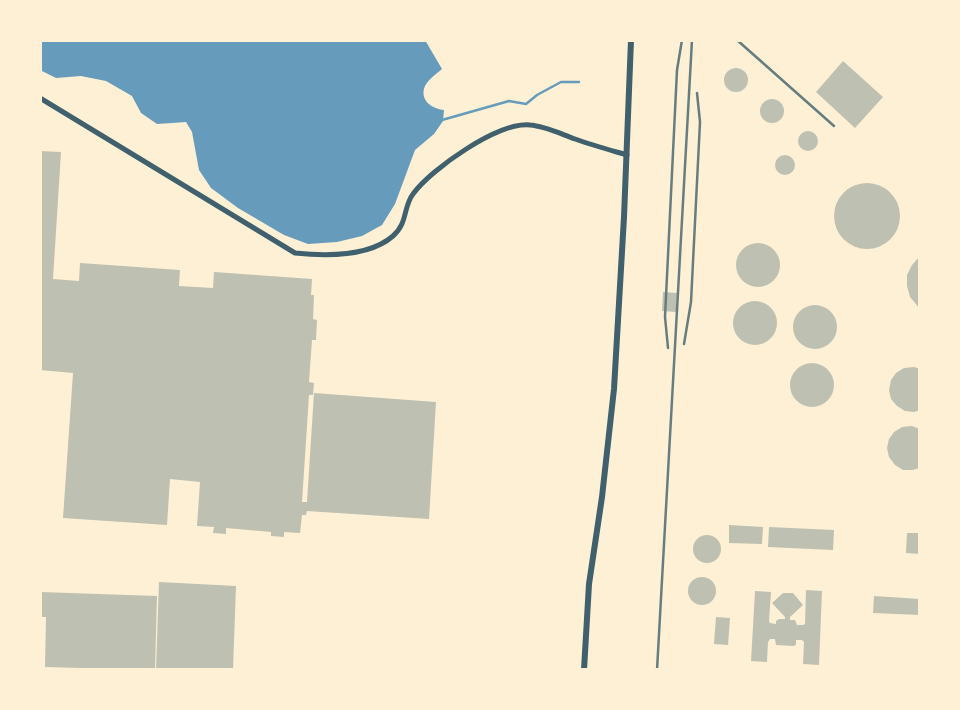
<!DOCTYPE html>
<html>
<head>
<meta charset="utf-8">
<style>
  body { margin:0 }
  #map { position:relative; width:960px; height:710px; overflow:hidden; background:#fdf0d5; font-family:"Asap Condensed",sans-serif }
  canvas { display:block }
  .frame { position:absolute; inset:0; border:42px solid #fdf0d5; pointer-events:none }
</style>
</head>
<body>
<div id="map">
<canvas width="960" height="710"></canvas>
<div class="frame"></div>
</div>
<script>
const ctx = document.querySelector('canvas').getContext('2d');
ctx.lineJoin = 'round';
function fillPath(path, color) { ctx.fillStyle = color; ctx.fill(path, 'evenodd'); }
function trace(path, color, width, dash) { ctx.strokeStyle = color; ctx.lineWidth = width; ctx.lineCap = dash ? 'butt' : 'round'; ctx.setLineDash(dash || []); ctx.stroke(path); }
fillPath(new Path2D(`
  M40 40H425L442 69C436 74 429 79 425 86 419 100 432 109 444 110L443 121 434 134 415 150 395 204 382 225 362 236 337 242 308 244 284 235 238 208 211 188 199 170 192 132 186 122 157 124 141 113 132 96 106 81 81 76 56 78 40 70Z`), '#669bbc');
trace(new Path2D(`
  M442 120 509 101 526 104 537 95 561 82H579`), '#669bbc', 2.5);
fillPath(new Path2D(`
  M843 61 883 97 855 128 816 92Z
  M724 80a12 12 0 1 1 24 0a12 12 0 1 1-24 0Z
  M760 111a12 12 0 1 1 24 0a12 12 0 1 1-24 0Z
  M798 141a10 10 0 1 1 20 0a10 10 0 1 1-20 0Z
  M40 151 61 152 53 279 79 281 80 263 180 270 179 286 213 288 214 272 312 279 311 295H314L313 319 317 320 316 340H312L309 382 314 383 313 395H309L302 502H307L314 393 436 402 429 519 307 511 306 515H302L300 533 284 532V537L271 536V532L226 528V534L213 533 214 527 197 526 200 482 170 479 167 525 63 518 73 373 40 370Z
  M775 165a10 10 0 1 1 20 0a10 10 0 1 1-20 0Z
  M834 216a33 33 0 1 1 66 0a33 33 0 1 1-66 0Z
  M736 265a22 22 0 1 1 44 0a22 22 0 1 1-44 0Z
  M920 256V309L910 297 907 286V275L912 265Z
  M663 292 677 293 676 312 662 311Z
  M733 323a22 22 0 1 1 44 0a22 22 0 1 1-44 0Z
  M793 327a22 22 0 1 1 44 0a22 22 0 1 1-44 0Z
  M790 385a22 22 0 1 1 44 0a22 22 0 1 1-44 0Z
  M914 367 920 369V410L914 412 905 411 897 406 891 399 889 390 891 380 896 373 904 368Z
  M912 426 920 429V468L912 470H903L895 465 889 457 887 448 889 439 894 432 902 427Z
  M729 525 763 527 762 544 729 543Z
  M769 527 834 530 833 550 768 547Z
  M907 533H920V554L906 553Z
  M693 549a14 14 0 1 1 28 0a14 14 0 1 1-28 0Z
  M688 591a14 14 0 1 1 28 0a14 14 0 1 1-28 0Z
  M159 582 236 586 233 670H156Z
  M806 590 822 591 819 665 803 664 804 642 802 640H796V645L793 646 776 645 775 639H770L768 642 767 662 751 661 755 591 771 592 769 621 770 623 776 624V621L779 619H785V617L772 603 783 593H793L803 605 790 617V620H795L797 625H803L805 624Z
  M40 592 157 596 155 670 45 667 46 617H40Z
  M874 596 920 599V615L873 613Z
  M716 617 730 618 728 645 714 644Z`), '#bec0b2');
trace(new Path2D(`
  M40 98 295 253C324 256 369 257 393 236 408 223 403 207 413 194 431 169 498 122 530 125 545 126 561 134 575 139 592 145 610 150 627 155`), '#3f606c', 5);
trace(new Path2D(`
  M584 670 589 584 602 497 614 389 624 217 631 40`), '#3f606c', 6);
trace(new Path2D(`
  M737 40 834 126
  M684 344 691 302 700 122 697 93
  M668 348 665 317 677 70 682 40
  M657 670 692 40`), '#657d81', 2.5);
</script>
</body>
</html>
